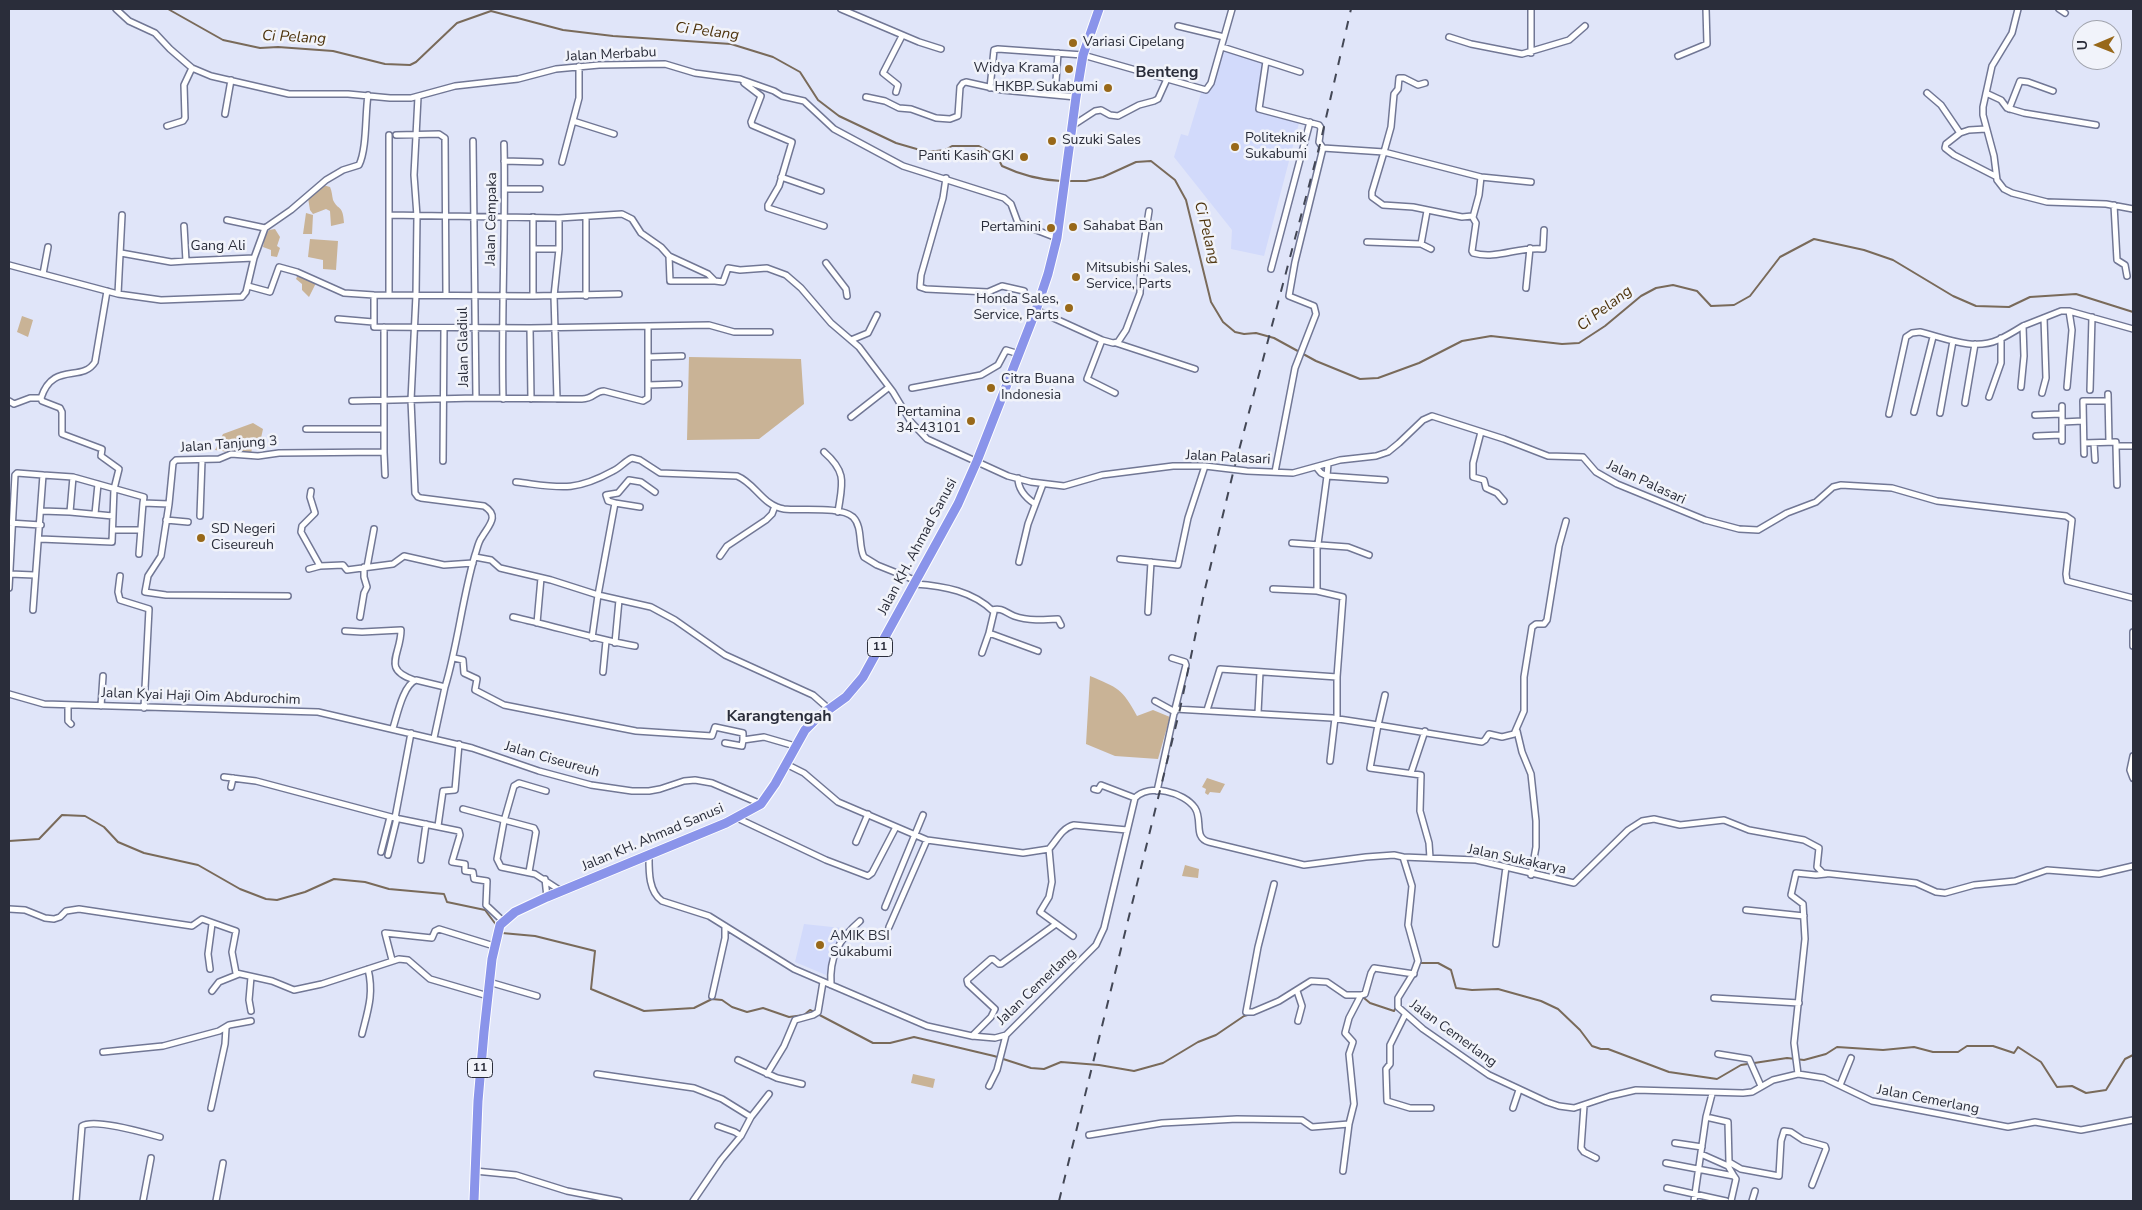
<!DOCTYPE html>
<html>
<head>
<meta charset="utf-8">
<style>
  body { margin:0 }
  #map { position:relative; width:2142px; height:1210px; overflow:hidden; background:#e0e5f9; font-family:"Nunito Sans",sans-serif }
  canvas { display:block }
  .frame { position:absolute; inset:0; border:10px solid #2a2d3a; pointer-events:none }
  .north { position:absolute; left:2072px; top:20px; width:50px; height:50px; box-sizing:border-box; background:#f1f3fa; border:1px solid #a1a4ad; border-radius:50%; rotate:269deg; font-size:14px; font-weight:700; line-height:20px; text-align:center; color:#2a2d3a }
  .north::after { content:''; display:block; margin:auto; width:18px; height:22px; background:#986819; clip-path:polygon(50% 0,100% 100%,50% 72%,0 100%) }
</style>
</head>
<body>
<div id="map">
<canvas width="2142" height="1210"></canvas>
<div class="frame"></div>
<div class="north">U</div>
</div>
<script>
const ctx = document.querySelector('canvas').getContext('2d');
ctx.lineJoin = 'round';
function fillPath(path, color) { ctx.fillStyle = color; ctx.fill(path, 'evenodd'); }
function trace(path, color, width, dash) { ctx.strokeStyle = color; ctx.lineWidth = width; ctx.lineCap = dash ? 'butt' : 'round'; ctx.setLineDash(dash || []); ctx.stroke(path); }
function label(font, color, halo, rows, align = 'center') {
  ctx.font = font + ' "Nunito Sans",sans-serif'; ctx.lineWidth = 5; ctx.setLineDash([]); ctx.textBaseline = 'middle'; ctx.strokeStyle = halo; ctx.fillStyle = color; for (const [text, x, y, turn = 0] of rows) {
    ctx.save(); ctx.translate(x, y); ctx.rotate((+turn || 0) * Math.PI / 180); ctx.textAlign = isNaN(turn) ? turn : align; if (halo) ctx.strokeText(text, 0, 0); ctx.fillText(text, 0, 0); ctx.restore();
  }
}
fillPath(new Path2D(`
  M1224 50 1267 64 1259 110 1299 123 1264 256 1231 249 1232 230 1174 157 1181 134 1188 136 1201 93 1212 89Z
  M804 924 851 929 826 975 795 962Z`), '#d2dafb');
fillPath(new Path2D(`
  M323 185 330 187C332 191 332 196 333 200 338 211 343 204 344 223L331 226 330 211 326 209 313 214 310 210 308 198Z
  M306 213 313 215 312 234H303Z
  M275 229 280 237 277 246 280 248 277 257 271 256V250L263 247 265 236 269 230Z
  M310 239 338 241 336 270 323 269V260L308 257Z
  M298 275 316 283 309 297 302 290V284L296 279Z
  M22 316 33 320 28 337 17 332Z
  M689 357 801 359 804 404 759 439 687 440Z
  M253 423 263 429 261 438 253 440 251 455 215 450 223 434Z
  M1090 676C1118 688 1122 688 1137 716L1153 710 1170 717 1158 759 1115 756 1086 744Z
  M1207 778 1225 784 1220 793 1210 792 1208 795 1205 793 1206 789 1202 787Z
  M1185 865 1199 869 1198 878 1182 876Z
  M913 1074 935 1079 933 1088 911 1083Z`), '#c9b396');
trace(new Path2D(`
  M168 9 223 40 260 48 278 47 333 51 385 64 410 65 416 62 457 23 491 11 563 30 613 36 731 44 773 57 800 72 818 100 839 116 896 143 927 152 945 150 952 146H979L997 156 1002 166C1021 175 1040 180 1061 181
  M1068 181H1086L1103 177 1136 162 1151 161 1175 180 1186 200 1211 302 1223 322 1235 332 1244 334 1256 333 1274 338 1316 361 1360 379 1378 378 1419 363 1462 341 1491 336 1562 344 1579 343 1605 326 1641 296 1656 288 1673 285 1697 291 1711 306 1734 305 1750 296 1780 257 1814 239 1864 250 1893 260 1953 296 1976 306 2009 307 2030 297 2076 294 2133 312
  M9 841 39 839 62 815 85 816 104 827 118 842 144 853 198 865 240 889 266 899 277 900 305 892 334 879 365 882 389 889 444 894 447 902 485 910 497 926
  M502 933 535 936 595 951 591 989 644 1011 694 1008 712 999 722 1000 732 1007 747 1012 763 1008 789 1017 804 1015 810 1010 873 1043H890L914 1037 994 1056 1031 1068 1044 1069 1061 1062 1099 1065 1134 1071 1163 1063 1198 1042 1216 1035 1244 1016 1251 1014
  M1419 963H1438L1451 970 1456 988 1472 990 1498 989 1541 1001 1558 1009 1580 1030 1592 1046 1601 1049H1608L1669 1072 1717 1079 1741 1065 1787 1058 1804 1060 1826 1054 1837 1047 1883 1050 1914 1047 1933 1052H1958L1967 1046H1993L2014 1053 2018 1047 2041 1062 2057 1087 2072 1086 2086 1093 2106 1090 2125 1059 2133 1055
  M1332 987 1344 996
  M1349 997 1364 998 1370 1003 1394 1011 1396 1007
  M1258 1012 1289 997`), '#796a5a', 2);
const minor = new Path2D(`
  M116 9 129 21 155 33 170 49 192 68 211 76 289 94H348L390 98H411L455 86 518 79 556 69 599 65 665 64 695 73 740 79 774 91 782 96 804 101 834 129 903 166 1004 198 1011 204 1018 223 1057 238
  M841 9 919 42 941 49
  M1531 9V53
  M2018 9 2012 33 1992 66 1983 107V115L1994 156 1997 180 2004 189 2012 193 2047 202 2106 204 2133 209
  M2059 9 2065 13
  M1178 26 1224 37
  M1449 37 1471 44 1522 54 1569 40 1585 26
  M1222 47 1266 61 1259 109 1319 125 1321 128 1319 142 1323 148 1384 152 1372 192V197L1383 205 1413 207 1462 217 1472 216 1476 223 1472 251 1473 253C1497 260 1519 246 1543 249L1544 230
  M1678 56 1707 44 1706 9
  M1266 61 1300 72
  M744 83 761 96 751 122 752 125 792 142 779 186 768 205V208L824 226
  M1425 83 1418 85 1404 78H1399L1398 89 1394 94 1391 127 1384 152 1481 177 1531 182
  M990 88 994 50 998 49 1083 55 1206 90 1211 83 1232 9
  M896 92 898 85 883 73 902 36
  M1927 93 1941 105 1960 133 1946 144 1945 148 1954 155 1995 176
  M1986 93 2001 100 2007 108 2024 113 2096 125
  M1055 95 1058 53
  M866 97 885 101 899 108 911 109 936 118 950 119 958 116 960 87 963 83 966 82 1002 90 1076 97
  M2009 109 2020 81 2028 82 2053 91
  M225 114 231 80
  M573 121 614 134
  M167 126 183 121 185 118 184 85 192 68
  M1072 126 1095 111 1101 110 1110 115 1118 116 1139 105 1154 101 1158 99 1167 79
  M1960 133 1969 130 1986 129
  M396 135 439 134 445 138 446 295
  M473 141 476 398
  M504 161 540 162
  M562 162 579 98V66
  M781 177 821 191
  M946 178 943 198 921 275 920 287 926 289 988 292 1002 286 1024 291
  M505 189H540
  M2114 205 2117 260 2125 265 2127 276
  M389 215 559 218 622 214 632 219 641 233 661 247 669 256 708 274 715 281 723 282 728 268 740 270 767 268 786 275 801 288 831 323 859 347 893 392 911 422 927 439 1008 476 1031 482 1064 486 1102 475 1173 466H1205L1247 471 1293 473 1340 460 1376 456 1388 452 1399 443 1423 420 1432 416 1504 439 1548 456 1583 457 1596 472 1617 484 1705 520 1739 529 1758 530 1787 513 1816 502 1833 487 1841 485 1892 488 1937 501 2066 516 2072 520 2066 574 2067 581 2133 598
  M533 217V296
  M1473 217 1479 195 1481 177
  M227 220 265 228
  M184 226 186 261 254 258
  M1367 242 1421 244 1431 249
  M1421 244 1427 211
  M533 249H559
  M121 253 171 262 186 261
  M669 256 670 281H715
  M826 263 846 289 847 296
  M9 265 118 294 161 300 242 297 246 292 254 258 265 228 291 210 326 180 343 170 359 165C367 149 365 115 368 95
  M1271 269 1310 122
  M43 274 48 247
  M248 286 270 292 279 267 297 272 344 293 374 295 533 296 619 294
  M1526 288 1530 248
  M118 294 122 215
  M374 295V327L530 328 709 325 734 332H770
  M389 295V135
  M586 296V217
  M1036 310 1102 340 1113 343 1118 342 1126 330 1140 293 1141 262 1149 211
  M338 319 373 322
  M530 328 531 399
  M851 340 868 333 877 315
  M1102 340 1087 379 1115 393
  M1116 343 1195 369
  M648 357 682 356
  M648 385 679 384
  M2021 387 2024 356 2023 326 2061 311H2069L2133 329
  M2067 387 2072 330 2069 311
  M912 388 981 375 998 365 1006 350 1019 354
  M2090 390 2092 317
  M2042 393 2046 378 2044 318
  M2108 394 2109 442
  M1989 397 2001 363V338
  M41 398C53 361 82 383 95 362L107 291
  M503 399C501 314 506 229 504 144
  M557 399 554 296 559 249V218
  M9 401 14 404 30 398H41L42 401 60 408 62 412V434L102 449 101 456 119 469 114 489 112 542 40 539
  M352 401 476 398 582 399C594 399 595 391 604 391L643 401 648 398V327
  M1965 403 1975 344
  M1914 412 1933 337
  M1940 413 1953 341
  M1889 414 1906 337 1912 333 1920 332C1945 338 1973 351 1998 340 2007 336 2015 331 2023 326
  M2035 415 2061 414
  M851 417 888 388
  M2062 422 2083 421
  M306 429H384
  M1481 432 1473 463V477L1484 480 1486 488 1497 493 1504 501
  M2036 436 2061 435
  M2062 441V406
  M2084 443 2116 442V446H2133
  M2094 443 2095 460
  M2116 446 2117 485
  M384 452 385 475
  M824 452C848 473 842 484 838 512
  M2084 454 2083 401H2108
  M443 461 444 328
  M1328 464 1327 476 1385 480
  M1316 467 1321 473 1327 476 1318 544
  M1275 472 1295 368 1316 314 1314 306 1289 296 1295 262 1323 148
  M1018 478C1018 490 1026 498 1035 504
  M516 482C558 487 573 493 613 471 620 468 625 461 632 458L640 460 660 473 737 476C755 483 763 506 784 509 801 511 841 506 853 517 863 527 858 546 864 557L877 565 917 581
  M311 491 310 497 315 513 302 526 301 532 320 566
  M615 503 608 501 606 495 618 493 629 480 641 482 655 492
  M169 504 161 556 148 576 145 592 166 595 288 596
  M42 511 70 512 73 477
  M70 512 113 516
  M95 514 98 484
  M200 516 202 460
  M166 520 188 522
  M9 523 41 525
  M113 530H141
  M1292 543 1348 547 1369 555
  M1317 544V591
  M139 554 143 503
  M720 556 727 546 766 520 772 514 775 506
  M475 557 491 560 500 568 551 580 598 595 651 607 675 620 725 655 813 695 829 709
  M1120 559 1178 565 1188 518 1205 466
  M1019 562 1028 524 1043 484
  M367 567 374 529
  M309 569 320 566 343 565 347 570 393 564 404 556 444 565 473 563
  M10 574 34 575
  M120 576 118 592 120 600 149 609 144 708
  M915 584C944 586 973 591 994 612L989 633 1038 651
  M9 588 15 475 17 473 43 475
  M1273 589 1317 591 1343 597 1337 677V718
  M33 610 43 475 73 477 144 497 143 503 169 504 173 463 176 460 219 459 231 454 258 456 279 453 384 452V327
  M992 610C1002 607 1006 613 1014 616 1028 621 1044 620 1058 619L1061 625
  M1148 612 1151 562
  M360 617 364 593 367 587 364 577V567
  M513 617C554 626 594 639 635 646
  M537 623 541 578
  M345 631 362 632 401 630C401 655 381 669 414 680
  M2133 632V646
  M592 638 598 595 615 503 640 507
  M615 643 619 600
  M982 653 989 633
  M454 658 463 660 464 673 477 679 475 690 504 705 605 725 636 731 712 736 715 727 743 733V740
  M1172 658 1185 662 1186 665 1175 709
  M603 672 606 641
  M9 694 44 704 318 712 472 748 539 771 591 785 632 791H649L660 789 684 781 695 780 712 783 761 804
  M1385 695 1378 725 1482 742 1485 740 1489 734 1502 737 1514 734 1524 711V677L1532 627 1536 624H1544L1547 620 1559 546 1566 521
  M1155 701 1175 712
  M68 705V721L71 724
  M101 706 103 676
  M1207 710 1220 669 1337 677
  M1258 713 1260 672
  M393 728C397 716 403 685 416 680L445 687C458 644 462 599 475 555 477 550 478 542 482 537 489 525 500 516 484 506L421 498 418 497 415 493 411 400 416 295 417 216 414 175 418 97
  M1517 731 1522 752 1531 774 1536 821V847L1531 875
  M434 738 445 687
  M725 743 742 746 743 740 764 737 795 746
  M2133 756 2130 770 2133 778
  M1330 761 1335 718
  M786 764 804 773 838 802 927 840 1023 853 1049 849C1057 840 1062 828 1074 825L1127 830
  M1411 773 1425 731
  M224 777 256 781 395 818 459 831 460 835 452 862 465 864V871L473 872 474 879 487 881 486 905 503 921
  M231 787 233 778
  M1094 789 1098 790 1101 785 1135 798
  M546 791 519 783 514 786 504 821 497 859 501 867 535 874 561 891
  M1157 791 1175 709 1332 718 1378 725 1370 768 1421 775 1420 811 1429 843 1430 858
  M463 809 534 828 536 832 529 872
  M395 818 411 733
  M737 818 826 860 868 876 872 873 896 827
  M438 826 443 791 455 790 459 744
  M856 842 868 814
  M1049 849 1052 882 1049 897 1040 912 1073 936
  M381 852 390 817
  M388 855 397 818
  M649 855C649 870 648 891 662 901L709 916 794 969 927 1026 972 1036 995 1038 1006 1035 1096 945 1104 928 1135 798C1149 783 1184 792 1195 808 1203 820 1193 838 1209 842L1304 865 1366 857 1394 855 1403 857 1412 886 1408 925 1418 961 1414 972 1398 998V1007L1423 1029 1489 1075 1547 1102 1559 1106 1574 1108 1610 1096 1636 1090 1743 1093 1752 1092 1773 1080 1798 1074 1824 1078 1872 1101 2008 1127 2035 1122 2081 1130 2133 1120
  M1403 857 1476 860 1574 883 1628 830 1642 821 1654 819 1680 825 1724 820 1749 830 1804 840 1819 848 1817 867 1823 873 1916 883 1936 892 1945 893 1974 885 2015 881 2047 870 2099 874 2133 866
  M421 860 426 824
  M545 879 547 897
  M1274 884 1258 947 1246 1012H1253L1279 1001 1311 981 1327 982 1346 995H1361
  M885 907 923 815
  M9 909 25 910 45 918 54 919 60 917 66 911 79 909 192 926 202 919 236 931 232 952 236 973 272 981 294 990 322 984 399 959 408 960 430 979 488 996
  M1746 910 1804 916
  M889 927 927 840
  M1496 944 1506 867
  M392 960 385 933 432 938 435 931 439 929 494 946
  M210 969 208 954 212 924
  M489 982 537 996
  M831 985C829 957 839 939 860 921
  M212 991 219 982 239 974
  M1297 991 1302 1006 1298 1021
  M712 996 725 938V926
  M1714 998 1799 1003
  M251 1011 249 1000 251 977
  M1405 1015 1390 1045V1064L1386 1069 1387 1101 1410 1108H1431
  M362 1034C368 1010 374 994 368 969
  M972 1036 991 1017 995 1009 968 984 967 980 991 959H993L999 964H1001L1056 924
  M103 1052 163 1046 219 1031 229 1025 251 1021
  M1718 1054 1749 1059 1761 1086
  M738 1060 777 1078 802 1084
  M597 1074 694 1088 722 1099 751 1117 741 1136 721 1160 693 1201
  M767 1074 784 1046 795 1020 813 1015 818 1012 823 982
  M1798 1074 1794 1043 1805 939 1803 904 1791 895 1796 873 1816 875 1826 874
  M1840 1085 1851 1058
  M989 1086 997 1070 1006 1035
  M1584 1106 1581 1148 1584 1152 1596 1158
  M211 1108 225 1044 226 1028
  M1513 1108 1519 1090
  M751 1117 769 1094
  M1706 1117 1728 1122 1729 1162 1741 1169 1779 1176 1781 1141 1784 1131 1791 1132 1803 1140 1825 1146 1826 1149 1812 1185
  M718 1126 735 1132 741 1136
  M1089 1135 1162 1123 1237 1119 1302 1120 1312 1127 1349 1124
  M1675 1143 1702 1147
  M1701 1154 1728 1166 1734 1176
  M1666 1163 1734 1176 1736 1179 1731 1201
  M475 1171 516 1175 567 1191 619 1201
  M1343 1171 1349 1124 1354 1104 1349 1054 1353 1042 1345 1033 1349 1018 1361 995 1365 994 1371 973 1374 968 1414 974
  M1667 1188 1726 1201
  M76 1201 82 1126C94 1118 145 1133 160 1137
  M143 1201 151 1158
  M216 1201 223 1163
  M1694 1201 1706 1117 1712 1094
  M1752 1201 1755 1191`);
const trunk = new Path2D(`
  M474 1201 478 1101 484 1032 492 959 500 925 515 912 547 897 726 823 761 804 775 784 805 730 817 718 846 697 863 677 958 504 977 461 1036 310 1048 274 1057 238 1076 97 1083 55 1099 9`);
trace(minor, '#717795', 8);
trace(trunk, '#fff', 11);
trace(minor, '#fff', 5);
trace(trunk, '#8a94ea', 9);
trace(new Path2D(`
  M1059 1201 1180 709 1205 589 1234 469 1320 144 1351 9`), '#434755', 2, [9, 9]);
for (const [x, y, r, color] of [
  [1073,43,5,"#986819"],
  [1069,69,5,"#986819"],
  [1108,88,5,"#986819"],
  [1052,141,5,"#986819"],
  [1235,147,5,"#986819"],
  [1024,157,5,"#986819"],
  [1073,227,5,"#986819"],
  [1051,228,5,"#986819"],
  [1076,277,5,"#986819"],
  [1069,308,5,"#986819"],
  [991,388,5,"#986819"],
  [971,421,5,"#986819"],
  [201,538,5,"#986819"],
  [820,945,5,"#986819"]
]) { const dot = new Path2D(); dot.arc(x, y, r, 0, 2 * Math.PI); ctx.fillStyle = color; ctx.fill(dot); trace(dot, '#f1f3fa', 2); }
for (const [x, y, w] of [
  [880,647,25],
  [480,1068,25]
]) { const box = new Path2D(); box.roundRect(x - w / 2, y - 9.5, w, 19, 4); ctx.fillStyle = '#f1f3fa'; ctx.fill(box); trace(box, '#2a2d3a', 1); }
label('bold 12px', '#2a2d3a', null, [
  ["11",880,647],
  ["11",480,1068]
]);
label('14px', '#2a2d3a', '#f1f3fa', [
  ["Variasi Cipelang",1083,43],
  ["Widya Krama",1059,69,"right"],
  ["HKBP Sukabumi",1098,88,"right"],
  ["Politeknik",1245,139],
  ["Sukabumi",1245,155],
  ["Suzuki Sales",1062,141],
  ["Panti Kasih GKI",1014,157,"right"],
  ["Sahabat Ban",1083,227],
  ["Pertamini",1041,228,"right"],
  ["Mitsubishi Sales,",1086,269],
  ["Service, Parts",1086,285],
  ["Honda Sales,",1059,300,"right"],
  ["Service, Parts",1059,316,"right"],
  ["Citra Buana",1001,380],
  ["Indonesia",1001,396],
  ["Pertamina",961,413,"right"],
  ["34-43101",961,429,"right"],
  ["SD Negeri",211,530],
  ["Ciseureuh",211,546],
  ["AMIK BSI",830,937],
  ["Sukabumi",830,953]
], 'left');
label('14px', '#2a2d3a', '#f1f3fa', [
  ["Jalan Merbabu",611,55,-3],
  ["Jalan Cempaka",492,219,-89],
  ["Gang Ali",218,247],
  ["Jalan Gladiul",464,347,-91],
  ["Jalan Tanjung 3",229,445,-4],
  ["Jalan Palasari",1228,458,3],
  ["Jalan Palasari",1646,483,25],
  ["Jalan KH. Ahmad Sanusi",918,547,-62],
  ["Jalan Kyai Haji Oim Abdurochim",201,697,2],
  ["Jalan Ciseureuh",552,760,16],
  ["Jalan KH. Ahmad Sanusi",653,838,-23],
  ["Jalan Sukakarya",1517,860,12],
  ["Jalan Cemerlang",1037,987,-44],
  ["Jalan Cemerlang",1453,1034,36],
  ["Jalan Cemerlang",1928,1100,11]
]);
label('italic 15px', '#4e340d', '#f1f3fa', [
  ["Ci Pelang",707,32,7],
  ["Ci Pelang",294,38,3],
  ["Ci Pelang",1206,233,76],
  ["Ci Pelang",1605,309,-37]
]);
label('bold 16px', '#2a2d3a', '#f1f3fa', [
  ["Benteng",1167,73],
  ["Karangtengah",779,717]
]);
</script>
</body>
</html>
